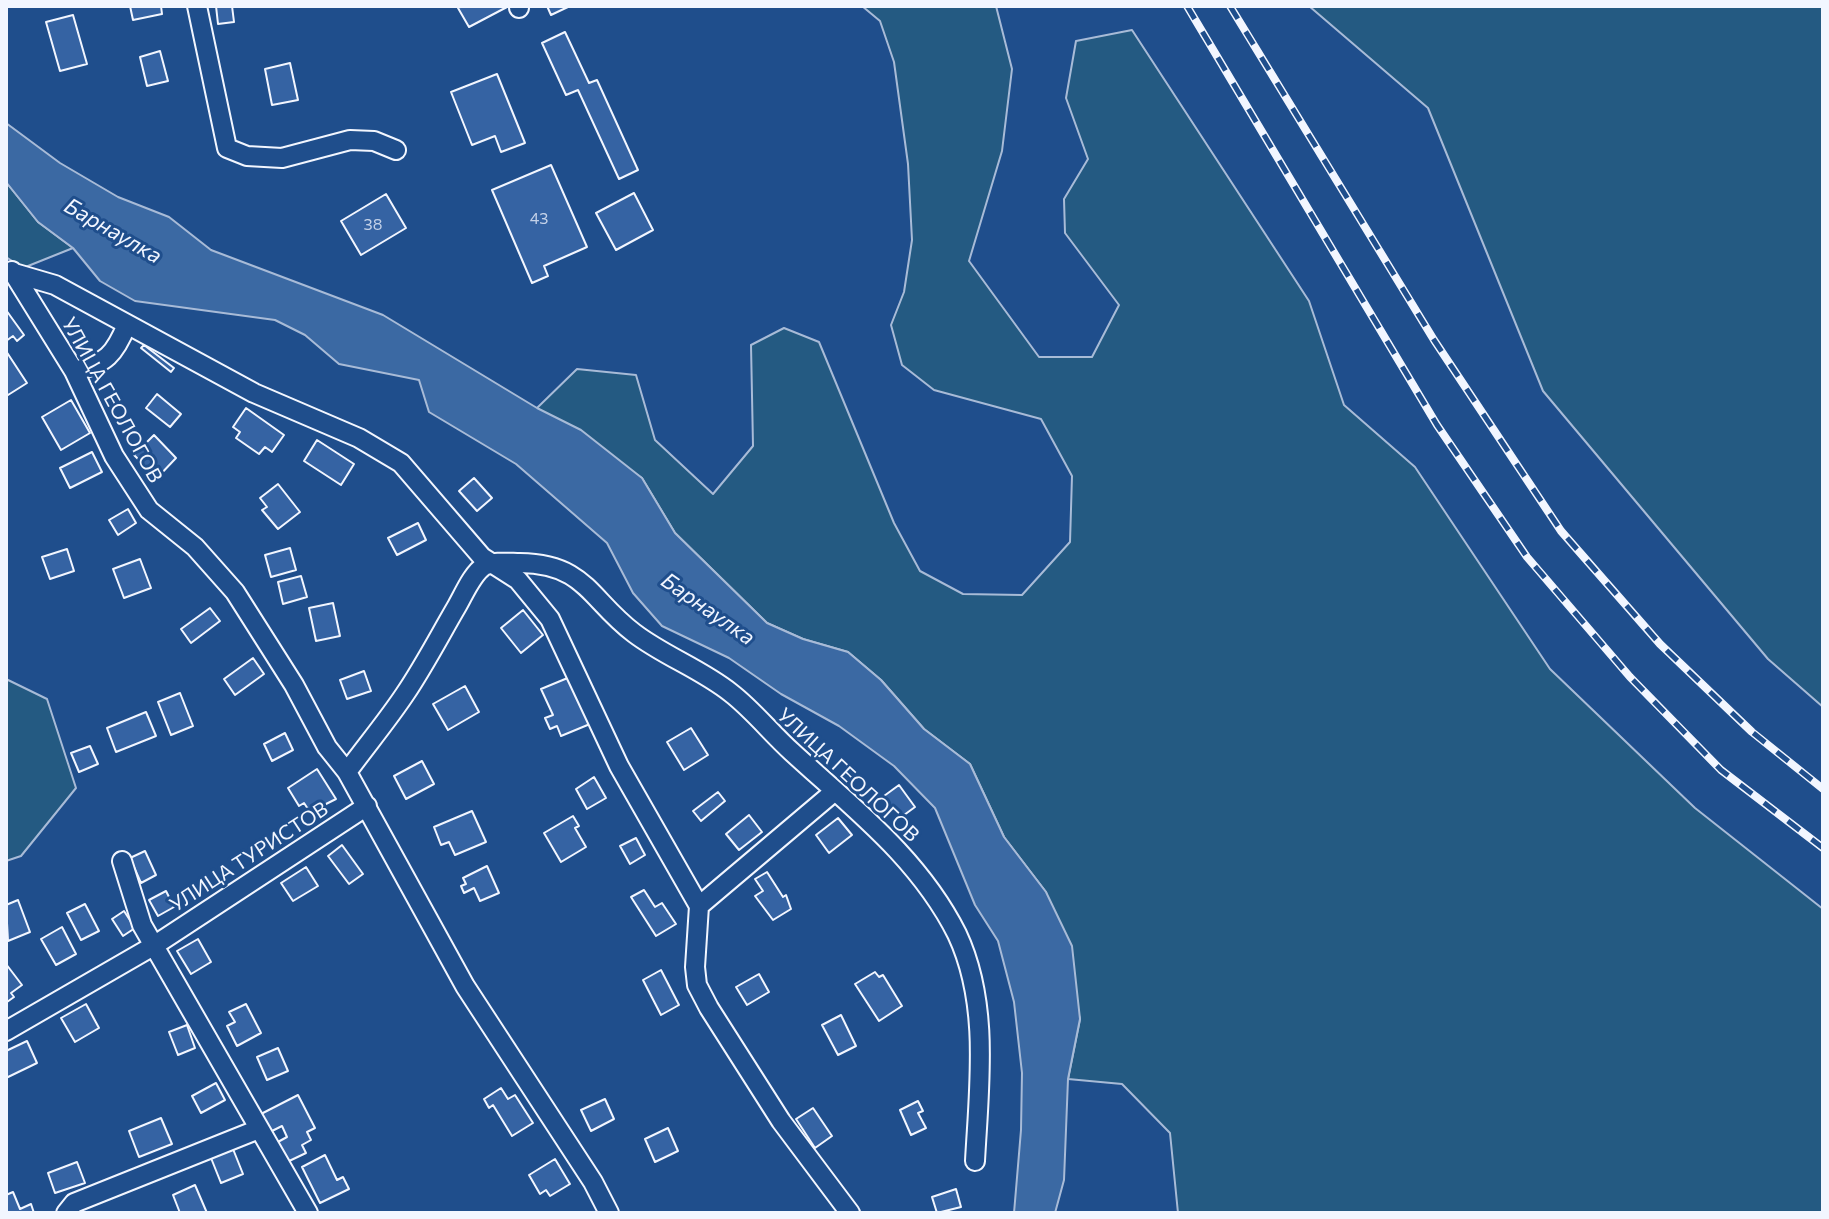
<!DOCTYPE html>
<html>
<head>
<meta charset="utf-8">
<style>
  body { margin:0 }
  #map { position:relative; width:1829px; height:1219px; overflow:hidden; background:#1f4e8c; font-family:Commissioner,sans-serif }
  canvas { display:block }
  .frame { position:absolute; inset:0; border:8px solid #f2f6ff; pointer-events:none }
</style>
</head>
<body>
<div id="map">
<canvas width="1829" height="1219"></canvas>
<div class="frame"></div>
</div>
<script>
const ctx = document.querySelector('canvas').getContext('2d');
ctx.lineJoin = 'round';
function fillPath(path, color) { ctx.fillStyle = color; ctx.fill(path, 'evenodd'); }
function trace(path, color, width, dash) { ctx.strokeStyle = color; ctx.lineWidth = width; ctx.lineCap = dash ? 'butt' : 'round'; ctx.setLineDash(dash || []); ctx.stroke(path); }
function label(font, color, halo, rows, align = 'center') {
  ctx.font = font + ' Commissioner,sans-serif'; ctx.lineWidth = 6; ctx.setLineDash([]); ctx.textBaseline = 'middle'; ctx.strokeStyle = halo; ctx.fillStyle = color; for (const [text, x, y, turn = 0] of rows) {
    ctx.save(); ctx.translate(x, y); ctx.rotate((+turn || 0) * Math.PI / 180); ctx.textAlign = isNaN(turn) ? turn : align; if (halo) ctx.strokeText(text, 0, 0); ctx.fillText(text, 0, 0); ctx.restore();
  }
}
const green = new Path2D(`
  M862 6H996L1012 69 1002 151 969 261 1039 357H1092L1119 305 1065 233 1064 199 1088 159 1066 98 1076 41 1132 30 1309 301 1344 405 1415 467 1550 669 1695 808 1823 909V1213H1178L1170 1133 1122 1084 1068 1079 1080 1019 1046 892 1004 837 970 764 924 729 881 680 848 652 803 639 767 623 675 533 642 478 537 408 577 369 636 375 655 440 713 494 753 446 751 345 784 328 819 342 894 523 920 571 963 594 1022 595 1070 542 1072 476 1041 419 934 390 902 365 891 325 904 292 912 240 908 164 894 62 880 21Z
  M1309 6H1823V707L1768 659 1543 391 1428 108Z
  M6 182 38 222 73 248 23 268 6 257Z
  M6 679 47 699 76 788 21 856 6 861Z`);
fillPath(green, '#245a82');
trace(green, '#a8bbd7', 2);
const water = new Path2D(`
  M6 123 60 163 118 197 169 217 211 250 383 315 537 408 581 430 642 478 675 533 767 623 803 639 848 652 881 680 924 729 970 764 1004 837 1046 892 1072 946 1080 1019 1068 1079 1064 1180 1055 1213H1014L1021 1130 1022 1073 1014 1002 998 941 975 905 935 808 894 766 839 726 781 694 729 658 662 626 633 593 607 543 516 464 429 412 419 380 339 364 305 335 275 320 135 301 100 281 73 248 38 222 6 182Z`);
fillPath(water, '#3b69a3');
trace(water, '#a8bbd7', 2);
const building = new Path2D(`
  M130 6H161L162 14 133 20Z
  M216 6H232L234 22 218 24Z
  M462 6H506L507 7 469 27 458 8Z
  M547 6H570L551 15Z
  M73 15 87 64 60 71 46 22Z
  M565 32 589 83 597 80 638 170 619 179 578 90 566 95 542 43Z
  M160 51 168 81 147 86 140 57Z
  M290 63 298 100 272 105 265 69Z
  M497 74 525 143 501 152 495 136 472 145 451 92Z
  M551 165 587 247 544 266 548 276 532 283 492 190Z
  M634 193 653 230 616 250 596 213Z
  M386 194 406 228 361 255 341 221Z
  M6 310 24 335 17 341 13 336 6 341Z
  M144 345 174 368 171 372 141 348Z
  M6 351 27 383 8 395 6 393Z
  M157 394 181 414 170 427 146 408Z
  M71 400 90 433 61 450 42 417Z
  M246 408 284 435 272 452 265 447 259 454 236 438 240 432 233 427Z
  M154 435 176 458 157 478 134 455Z
  M317 440 354 464 341 485 304 461Z
  M92 452 102 472 70 488 60 468Z
  M474 478 492 498 477 511 459 491Z
  M278 484 300 512 278 529 262 510 267 507 260 498Z
  M128 509 136 523 118 535 109 520Z
  M418 523 426 540 397 555 388 538Z
  M290 548 296 570 271 577 265 555Z
  M67 549 74 571 50 579 42 557Z
  M140 559 151 588 124 598 113 569Z
  M301 576 307 597 283 604 278 582Z
  M333 603 340 636 316 641 309 608Z
  M210 608 220 621 191 643 181 629Z
  M523 610 543 635 521 653 501 628Z
  M253 658 264 674 235 695 224 679Z
  M364 671 371 691 347 699 340 680Z
  M570 677 590 724 561 736 557 726 550 729 545 718 553 715 541 689Z
  M465 686 479 712 448 730 433 704Z
  M180 693 193 726 171 735 158 702Z
  M146 712 156 736 116 752 107 728Z
  M691 728 708 755 684 770 667 742Z
  M285 733 293 750 272 761 264 744Z
  M90 746 98 764 79 772 71 753Z
  M422 761 434 784 406 799 394 776Z
  M317 769 336 799 310 812 304 803 299 806 288 788Z
  M594 777 606 798 587 809 576 789Z
  M899 785 915 807 900 818 884 796Z
  M718 792 725 801 701 821 693 811Z
  M472 811 486 842 455 855 449 842 441 845 434 827Z
  M749 815 762 832 739 850 726 834Z
  M573 816 579 826 575 828 586 847 561 862 544 833Z
  M838 818 852 835 829 853 816 835Z
  M636 838 645 855 630 864 620 846Z
  M342 845 363 874 349 884 328 856Z
  M145 851 156 875 141 883 130 858Z
  M487 866 499 893 480 901 474 888 464 893 461 886 466 884 463 878Z
  M306 867 318 886 293 901 281 883Z
  M767 872 783 897 786 895 791 909 773 920 755 896 763 891 755 879Z
  M644 890 655 907 662 903 676 924 656 936 631 897Z
  M166 891 174 907 158 916 149 900Z
  M18 900 30 932 8 941 6 905Z
  M85 904 99 931 81 940 67 913Z
  M124 911 135 928 123 936 112 919Z
  M62 927 76 954 56 965 41 939Z
  M198 939 211 962 191 974 177 951Z
  M6 964 22 985 11 993 14 997 7 1002Z
  M661 970 679 1005 661 1015 643 980Z
  M875 972 879 977 883 975 902 1006 879 1021 855 984Z
  M759 974 769 992 747 1005 736 987Z
  M86 1004 99 1028 75 1042 61 1018Z
  M246 1004 261 1033 237 1046 227 1026 235 1022 229 1012Z
  M841 1015 856 1046 838 1055 822 1025Z
  M187 1025 195 1048 178 1055 169 1032Z
  M27 1041 37 1063 6 1078V1051Z
  M278 1048 288 1071 267 1080 257 1057Z
  M216 1083 225 1100 201 1113 192 1096Z
  M501 1088 508 1099 515 1095 533 1123 512 1136 493 1105 489 1108 484 1099Z
  M298 1095 315 1128 307 1132 311 1140 302 1145 306 1153 285 1163 276 1143 287 1137 282 1126 270 1132 261 1114Z
  M605 1099 614 1119 591 1131 581 1110Z
  M918 1101 923 1111 918 1113 926 1128 911 1135 900 1110Z
  M813 1108 832 1136 815 1148 796 1119Z
  M161 1118 172 1144 139 1157 129 1131Z
  M668 1128 678 1151 655 1162 645 1139Z
  M233 1149 243 1174 221 1183 211 1158Z
  M325 1155 337 1180 343 1177 349 1189 320 1203 302 1167Z
  M555 1159 570 1184 550 1196 546 1190 540 1194 529 1175Z
  M77 1162 85 1183 55 1193 48 1173Z
  M195 1185 207 1213H180L173 1195Z
  M956 1189 961 1207 937 1213 932 1197Z
  M13 1192 20 1209 31 1204 34 1213H6V1195Z`);
fillPath(building, '#3563a3');
trace(building, '#f2f6ff', 2);
const minor = new Path2D(`
  M197 6 227 148 247 156 282 158 350 140 374 141 396 150
  M519 6V8
  M12 271 74 371 114 456 149 510 195 547 235 592 294 685 327 747 347 772 465 986 593 1182 609 1213
  M14 273 55 285 254 393 359 438 401 463 482 557 518 580 550 619 619 766 699 906 695 967 697 985 709 1008 781 1121 850 1213
  M74 371C106 364 115 354 127 324
  M347 772C366 746 387 721 405 694 424 666 440 635 457 606 464 594 472 574 484 566 494 561 510 563 520 563 586 564 589 599 634 633 664 656 701 669 731 693 753 710 771 733 792 752 853 808 919 858 957 934 990 1004 979 1086 975 1161
  M122 861 142 925 308 1213
  M699 906 835 791
  M6 1031 155 945 367 806
  M66 1213 74 1203 259 1129`);
trace(minor, '#f2f6ff', 22);
trace(minor, '#1f4e8c', 18);
const rail = new Path2D(`
  M1187 6 1437 425 1527 557 1630 677 1721 770 1823 848
  M1230 6 1434 340 1561 531 1660 644 1752 732 1823 789`);
trace(rail, '#f2f6ff', 8);
trace(rail, '#1f4e8c', 5, [15]);
label('16px', '#c3d1e8', null, [
  ["43",539,219],
  ["38",373,225]
]);
label('20px', '#f2f6ff', '#1f4e8c', [
  ["УЛИЦА ГЕОЛОГОВ",112,400,61],
  ["УЛИЦА ГЕОЛОГОВ",848,775,43],
  ["УЛИЦА ТУРИСТОВ",249,857,-33]
]);
label('italic 22px', '#f2f6ff', '#1f4e8c', [
  ["Барнаулка",113,231,30],
  ["Барнаулка",708,609,35]
]);
</script>
</body>
</html>
